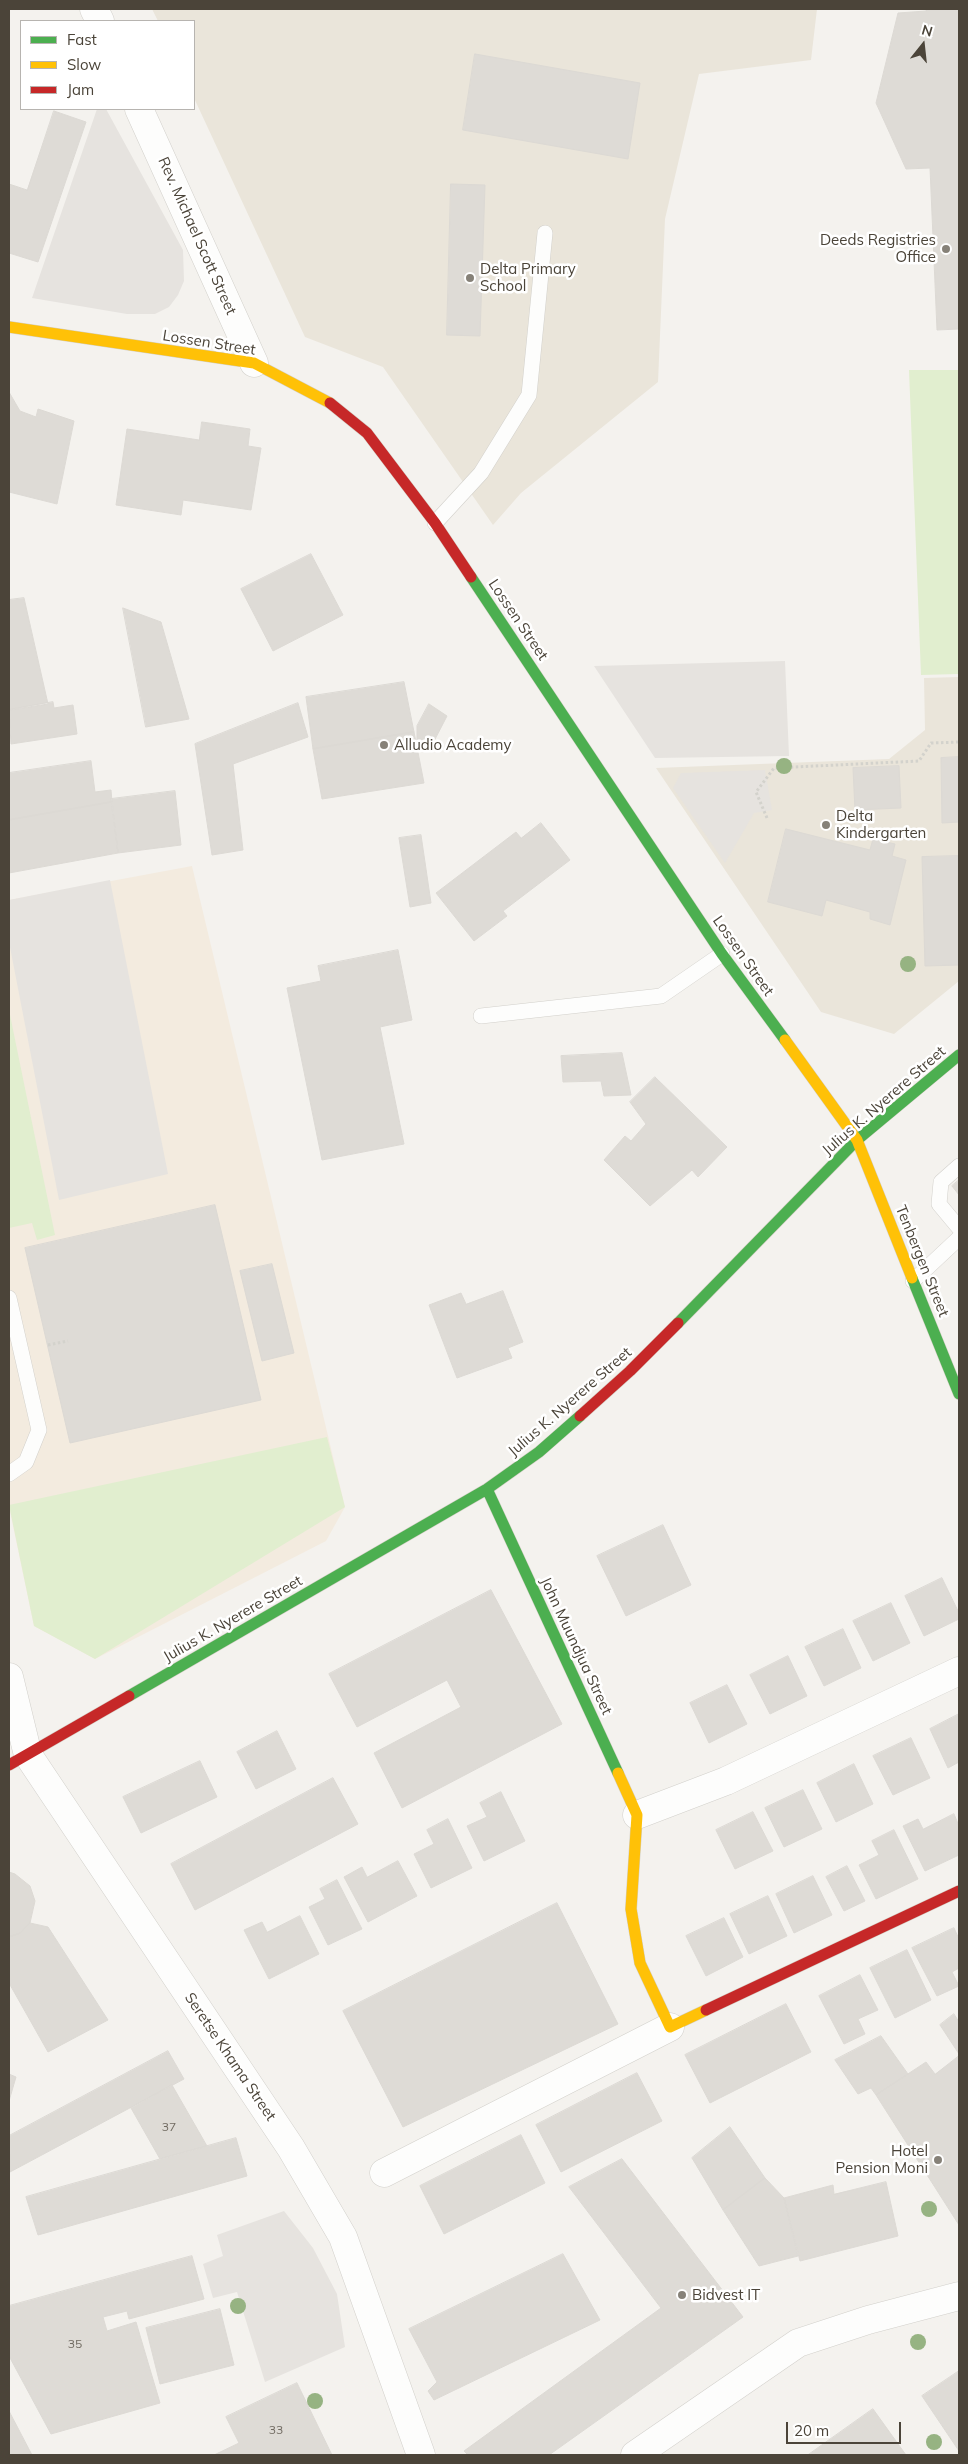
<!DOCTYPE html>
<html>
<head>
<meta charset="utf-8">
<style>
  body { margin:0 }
  #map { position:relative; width:968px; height:2464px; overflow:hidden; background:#f4f2ee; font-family:Mulish,sans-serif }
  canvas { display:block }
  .frame { position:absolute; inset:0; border:10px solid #4b4439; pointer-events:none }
  .legend { position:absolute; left:20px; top:20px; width:175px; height:90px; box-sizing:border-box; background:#fff; border:1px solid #b7b4b0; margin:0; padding:6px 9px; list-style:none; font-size:15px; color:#4b4439 }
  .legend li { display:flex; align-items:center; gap:10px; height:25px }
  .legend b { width:25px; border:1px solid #b7b4b0 }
  .north { position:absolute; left:898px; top:20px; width:50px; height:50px; -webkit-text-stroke:4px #fff; paint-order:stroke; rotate:16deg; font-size:14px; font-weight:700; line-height:20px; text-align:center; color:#4b4439 }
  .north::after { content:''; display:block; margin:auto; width:18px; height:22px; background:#4b4439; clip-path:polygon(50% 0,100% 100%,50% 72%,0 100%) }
  .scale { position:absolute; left:786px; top:2422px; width:115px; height:22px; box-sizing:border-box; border:2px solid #4b4439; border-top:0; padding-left:6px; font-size:15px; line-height:18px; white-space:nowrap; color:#4b4439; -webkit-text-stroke:4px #fff; paint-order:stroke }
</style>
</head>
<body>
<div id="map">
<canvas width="968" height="2464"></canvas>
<div class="frame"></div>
<ul class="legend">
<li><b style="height:6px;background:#4caf50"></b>Fast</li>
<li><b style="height:6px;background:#ffc107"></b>Slow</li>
<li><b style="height:6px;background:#c62828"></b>Jam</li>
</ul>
<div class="north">N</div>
<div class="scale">20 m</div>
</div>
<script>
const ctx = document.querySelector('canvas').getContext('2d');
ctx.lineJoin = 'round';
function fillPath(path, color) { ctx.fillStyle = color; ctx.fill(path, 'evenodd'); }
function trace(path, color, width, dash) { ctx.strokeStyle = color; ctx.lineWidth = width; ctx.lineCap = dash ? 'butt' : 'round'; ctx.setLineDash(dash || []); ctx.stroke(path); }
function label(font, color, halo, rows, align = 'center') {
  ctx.font = font + ' Mulish,sans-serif'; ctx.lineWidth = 5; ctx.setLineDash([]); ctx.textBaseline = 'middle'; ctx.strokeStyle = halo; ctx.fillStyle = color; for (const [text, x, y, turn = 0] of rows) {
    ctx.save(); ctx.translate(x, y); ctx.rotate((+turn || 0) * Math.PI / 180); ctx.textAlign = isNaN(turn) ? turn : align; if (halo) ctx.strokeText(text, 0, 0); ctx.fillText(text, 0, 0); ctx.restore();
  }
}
fillPath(new Path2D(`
  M192 866 345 1507 326 1541 95 1659 34 1626 9 1507V900Z`), '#f3ebdf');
fillPath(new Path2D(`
  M152 9H817L811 60 699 74 665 219 658 382 521 493 493 525 383 367 305 337 194 98V21H158Z
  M959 677V981L894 1034 821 1012 656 768 889 759 925 730 924 678Z`), '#eae5da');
fillPath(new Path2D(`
  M909 370H959V674L921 675Z
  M9 1010 55 1235 37 1240 32 1223 9 1228Z
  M327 1437 345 1507 95 1659 34 1626 9 1505Z`), '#e1eecf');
fillPath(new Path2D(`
  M97 109H106L183 250 184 281 178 295 169 307 155 314H127L32 298Z
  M785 661 789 756 655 758 594 666Z
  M765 770 772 810 754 813 725 863 673 788 681 773Z
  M110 880 168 1174 59 1200 9 942V900Z
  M284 2211 313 2248 337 2294 345 2347 265 2382 237 2292 213 2298 203 2264 223 2256 217 2235Z`), '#e6e3df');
const building = new Path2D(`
  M926 9H959V329L937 330 930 168 906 169 876 103 898 13 926 11Z
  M475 54 640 83 628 159 463 130Z
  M54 111 86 122 38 262 9 253V184L27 190Z
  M451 184 485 185 480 336 447 335Z
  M9 392 20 411 36 417 38 409 74 421 57 504 9 492Z
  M202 422 250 429 248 446 261 448 251 510 183 500 181 515 116 505 127 429 199 440Z
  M311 554 343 615 273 651 241 589Z
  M24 598 48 704 9 710V600Z
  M123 608 161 622 189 719 146 727Z
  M404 682 414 732 313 749 306 697Z
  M53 702 54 708 73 705 77 734 11 744 9 710Z
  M298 703 308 737 233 764 243 850 212 855 195 744Z
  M429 704 447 716 431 747 417 748V726Z
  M414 732 424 783 322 799 313 749Z
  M959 757V822L942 823 941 758Z
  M91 761 95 792 111 790 112 802 9 820V773Z
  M899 766 901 808 855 810 853 768Z
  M175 791 181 845 118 853 111 799Z
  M112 802 118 853 9 873V820Z
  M541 823 570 860 503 911 507 916 474 941 436 893 516 832 521 838Z
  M786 829 870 850 873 839 895 844 892 856 906 860 890 925 870 919V912L826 900 822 916 768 902Z
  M421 835 431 903 410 907 399 838Z
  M958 856 959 965 925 966 922 857Z
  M398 950 412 1020 380 1027 404 1144 322 1160 287 988 321 981 318 966Z
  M622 1053 631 1095 604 1096 601 1081 563 1082 561 1056Z
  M655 1077 727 1147 698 1177 692 1170 650 1206 604 1160 625 1136 631 1141 646 1124 630 1102Z
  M959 1180V1195L952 1186Z
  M215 1205 261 1400 70 1443 25 1248Z
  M272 1264 294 1353 262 1361 240 1271Z
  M503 1291 523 1342 508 1348 512 1358 457 1378 429 1305 461 1293 466 1304Z
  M663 1525 691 1585 626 1616 597 1556Z
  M942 1578 959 1613V1619L924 1636 905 1596Z
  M491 1590 562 1724 402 1808 374 1753 461 1707 447 1680 357 1727 329 1674Z
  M891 1603 910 1643 873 1661 853 1621Z
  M843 1629 861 1668 824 1686 805 1647Z
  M788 1656 807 1696 770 1714 750 1675Z
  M727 1685 747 1724 709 1743 690 1703Z
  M959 1714V1762L948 1768 930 1729Z
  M277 1731 296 1769 256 1789 237 1752Z
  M911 1738 930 1778 893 1795 873 1756Z
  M200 1761 217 1797 141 1833 123 1797Z
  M854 1764 873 1804 836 1822 817 1783Z
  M333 1778 358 1824 195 1910 171 1864Z
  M803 1790 822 1829 784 1847 765 1808Z
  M501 1792 525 1841 484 1861 467 1826 487 1817 480 1803Z
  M753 1812 773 1851 735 1869 716 1830Z
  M954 1814 959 1826V1855L925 1871 903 1826 918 1819 923 1829Z
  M448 1819 472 1868 431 1888 414 1854 434 1844 427 1830Z
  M894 1830 918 1879 876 1899 859 1865 879 1855 872 1841Z
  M398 1861 417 1896 368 1922 344 1877 362 1867 367 1877Z
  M847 1866 865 1901 844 1911 826 1877Z
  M9 1872 15 1874 30 1886 35 1901 30 1923 20 1933 9 1937Z
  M813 1876 832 1915 794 1933 776 1894Z
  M337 1880 362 1929 328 1945 309 1907 325 1899 320 1889Z
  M768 1896 787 1936 749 1954 730 1914Z
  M557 1903 618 2024 403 2127 343 2011Z
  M300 1916 319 1954 269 1979 244 1930 262 1922 267 1932Z
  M724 1918 743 1957 706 1976 686 1936Z
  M30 1923 48 1927 108 2020 48 2052 9 1983V1937L20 1933Z
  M954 1928 959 1939V1968L952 1972 959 1986 937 1996 912 1948Z
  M907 1950 931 2000 895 2018 870 1968Z
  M860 1975 878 2010 858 2019 865 2034 844 2044 819 1996Z
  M786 2004 811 2052 710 2103 685 2055Z
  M954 2014 959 2022V2054L940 2025Z
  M881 2036 908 2074 876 2095 871 2088 858 2094 835 2060Z
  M168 2051 184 2079 10 2172 9 2136Z
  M959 2056V2225L876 2095 926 2062 935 2074Z
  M637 2073 662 2121 561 2172 536 2125Z
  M9 2074 16 2077 9 2101Z
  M172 2085 207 2146 160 2159 131 2108Z
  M730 2127 765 2178 723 2210 692 2158Z
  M521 2135 545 2183 444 2234 420 2186Z
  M236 2138 247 2176 38 2235 26 2197Z
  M622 2159 743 2317 549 2455H468L464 2451 661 2308 569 2187Z
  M765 2178 784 2198 798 2256 759 2266 723 2210Z
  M886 2182 898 2236 800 2261 784 2198 833 2185 834 2194Z
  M563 2254 600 2320 434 2400 428 2391 437 2382 409 2329Z
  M192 2256 204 2299 129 2319 127 2311 103 2317 107 2331 136 2322 160 2403 51 2434 9 2356V2306Z
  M220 2309 234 2365 160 2384 146 2328Z
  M959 2371V2451L922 2396Z
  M297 2383 332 2455H214L239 2443 226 2417Z
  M873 2409 906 2455H808Z
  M9 2411 32 2455H9Z`);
fillPath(building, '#dedbd6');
trace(building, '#dcd9d4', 1);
const lane = new Path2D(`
  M435 523 481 473 529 395 545 233
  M481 1016 661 996 722 954
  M959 1166 941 1182 939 1204 959 1228
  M913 1281 959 1238
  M9 1298 39 1430 26 1462 9 1474`);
const street = new Path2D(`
  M94 9 100 21
  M139 109 254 363
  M9 1677 28 1755 291 2148 343 2237 421 2455
  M637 1815 726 1781 959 1671
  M384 2173 670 2027
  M635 2455 798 2343 868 2320 959 2296`);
const fast = new Path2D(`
  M471 577 722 954 785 1040
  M912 1278 959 1394
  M678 1323 857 1140 959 1055
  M487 1489 618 1773
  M129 1696 487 1489 539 1452 580 1416`);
const slow = new Path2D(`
  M9 327 254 363 330 403
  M785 1040 857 1140 912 1278
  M618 1773 637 1815 631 1909 640 1963 670 2027 706 2010`);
const jam = new Path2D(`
  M330 403 367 433 435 523 471 577
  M580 1416 630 1371 678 1323
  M9 1765 129 1696
  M706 2010 959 1891`);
trace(lane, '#d2d0cb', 16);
trace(street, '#d2d0cb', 29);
trace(fast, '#d3cfc5', 12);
trace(slow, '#d3cfc5', 12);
trace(jam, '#d3cfc5', 12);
trace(new Path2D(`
  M767 818 756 792 774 768 919 761 931 743 959 742
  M48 1345 68 1341`), '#d3d2cc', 3, [2.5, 2.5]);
trace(lane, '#fdfdfc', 15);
trace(street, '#fdfdfc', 28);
trace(fast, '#4caf50', 11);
trace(slow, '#ffc107', 11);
trace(jam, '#c62828', 11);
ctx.fillStyle = '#96b382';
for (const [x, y] of [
  [784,766],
  [908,964],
  [929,2209],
  [238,2306],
  [918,2342],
  [315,2401],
  [934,2442]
]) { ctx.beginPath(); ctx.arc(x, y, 8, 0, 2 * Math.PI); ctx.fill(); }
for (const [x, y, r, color] of [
  [946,249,5,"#868178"],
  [470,278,5,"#868178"],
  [384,745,5,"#868178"],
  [826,825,5,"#868178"],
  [938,2160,5,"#868178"],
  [682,2295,5,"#868178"]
]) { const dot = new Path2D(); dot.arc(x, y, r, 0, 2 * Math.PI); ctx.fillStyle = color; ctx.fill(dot); trace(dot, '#fff', 2); }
label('12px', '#706a61', null, [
  ["37",169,2127],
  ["35",75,2344],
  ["33",276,2430]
]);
label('15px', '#4b4439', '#fff', [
  ["Rev. Michael Scott Street",197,236,66],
  ["Lossen Street",209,343,9],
  ["Lossen Street",518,620,56],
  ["Lossen Street",743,956,55],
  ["Julius K. Nyerere Street",884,1101,-41],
  ["Tenbergen Street",922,1261,68],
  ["Julius K. Nyerere Street",570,1402,-41],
  ["Julius K. Nyerere Street",233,1619,-30],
  ["John Muundjua Street",576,1646,65],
  ["Seretse Khama Street",230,2057,56]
]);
label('15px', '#4b4439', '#fff', [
  ["Deeds Registries",936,240,"right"],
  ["Office",936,257,"right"],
  ["Delta Primary",480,269],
  ["School",480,286],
  ["Alludio Academy",394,745],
  ["Delta",836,816],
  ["Kindergarten",836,833],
  ["Hotel",928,2151,"right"],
  ["Pension Moni",928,2168,"right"],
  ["Bidvest IT",692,2295]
], 'left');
</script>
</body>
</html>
